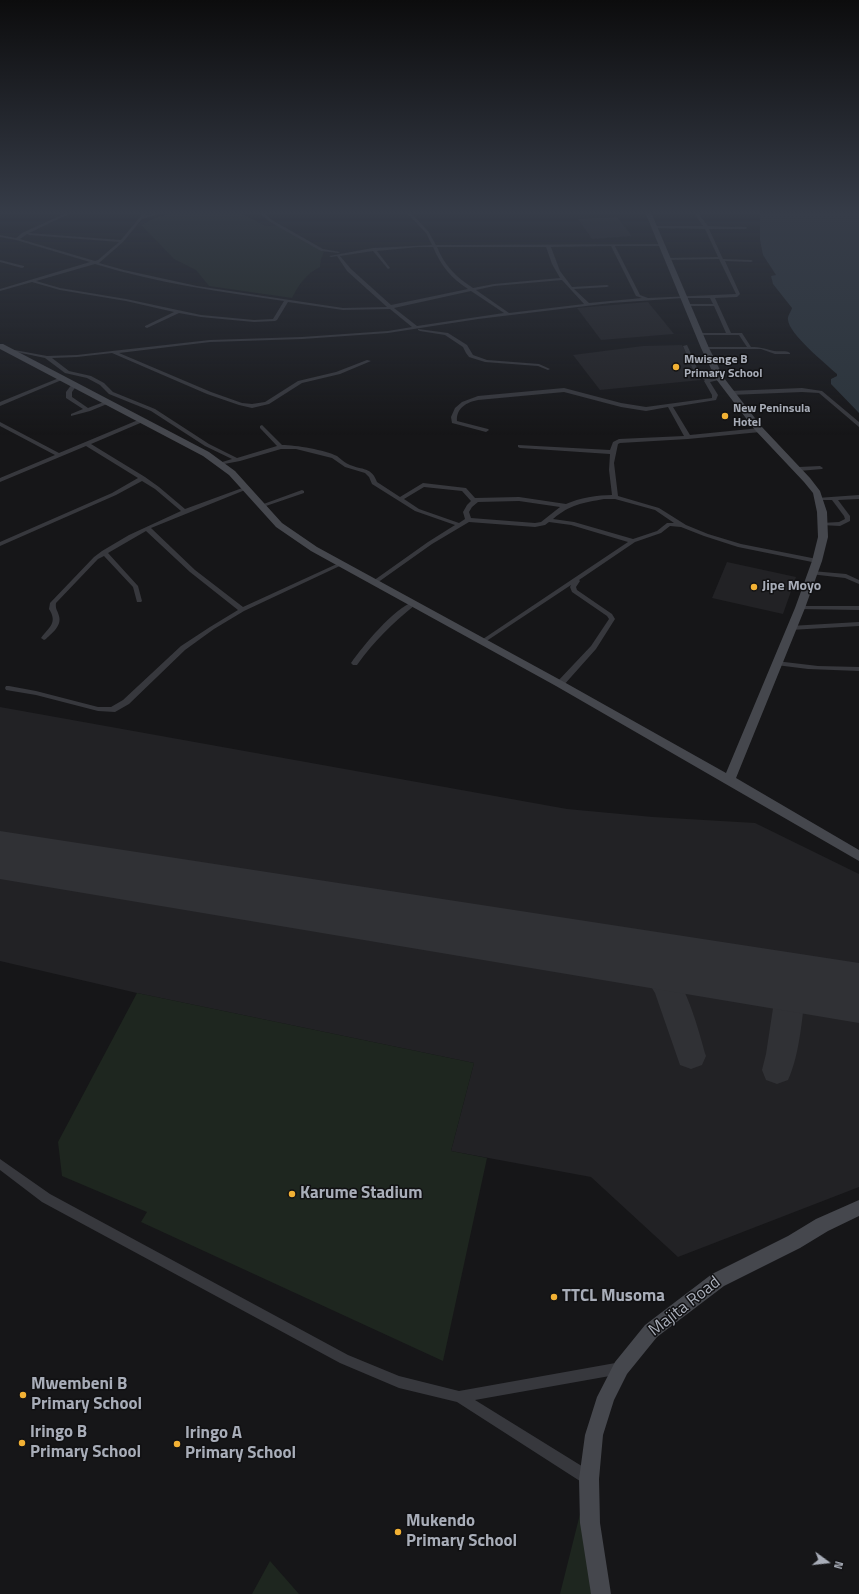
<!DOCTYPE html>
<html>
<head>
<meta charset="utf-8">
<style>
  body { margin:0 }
  #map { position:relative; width:859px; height:1594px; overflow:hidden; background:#161618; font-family:"Titillium Web",sans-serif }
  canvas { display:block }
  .north { position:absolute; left:807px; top:1542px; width:40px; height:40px; -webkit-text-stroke:3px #111113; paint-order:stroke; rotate:105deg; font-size:11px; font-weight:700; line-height:16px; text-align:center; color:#a8adb8 }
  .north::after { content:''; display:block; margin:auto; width:14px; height:18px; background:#a8adb8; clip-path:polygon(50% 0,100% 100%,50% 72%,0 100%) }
</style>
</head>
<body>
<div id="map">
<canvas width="859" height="1594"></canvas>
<div class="north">N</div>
</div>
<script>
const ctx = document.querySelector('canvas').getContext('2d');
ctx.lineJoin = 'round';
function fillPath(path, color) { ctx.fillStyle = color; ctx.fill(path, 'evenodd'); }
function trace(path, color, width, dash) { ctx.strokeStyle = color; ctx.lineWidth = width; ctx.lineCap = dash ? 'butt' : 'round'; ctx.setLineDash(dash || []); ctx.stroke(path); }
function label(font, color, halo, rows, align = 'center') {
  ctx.font = font + ' "Titillium Web",sans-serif'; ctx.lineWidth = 3; ctx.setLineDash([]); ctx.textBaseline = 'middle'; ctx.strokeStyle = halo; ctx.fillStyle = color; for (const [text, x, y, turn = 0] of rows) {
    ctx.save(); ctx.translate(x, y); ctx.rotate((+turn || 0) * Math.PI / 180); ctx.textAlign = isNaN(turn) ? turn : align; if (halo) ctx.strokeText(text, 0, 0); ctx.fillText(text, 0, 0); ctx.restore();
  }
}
fillPath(new Path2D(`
  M617 217 632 236 592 239 578 219Z
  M648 302 674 334 601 340 577 308Z
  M682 345 701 380 600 390 573 355 643 346Z
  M727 562 796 577 783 614 712 598Z
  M0 707 567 809 653 817 755 823 859 874V1187L678 1257 591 1177 451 1151 474 1063 137 993 0 961Z`), '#222225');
fillPath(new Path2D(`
  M175 212H238L266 226 278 225 324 252 321 259 320 267C306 274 299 284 292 298L209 286 196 270 174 259 141 225 153 219Z
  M137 993 474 1063 451 1151 487 1158 443 1361 141 1222 147 1212 62 1176 58 1142Z
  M588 1482 603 1594H560Z
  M270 1561 299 1594H252Z`), '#1e261f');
fillPath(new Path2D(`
  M760 212H859V413L831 384V379L837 376V374C826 364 789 334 788 320 787 316 791 312 792 308L773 284 771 276 776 275 763 255 760 240Z`), '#2c353c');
fillPath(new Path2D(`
  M643 946C681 959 696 1021 706 1056L702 1065 691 1069 680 1065 655 993C648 980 636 971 629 958L633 950Z
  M792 970 802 974 807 982C802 1013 801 1052 788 1080L777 1084 766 1080 762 1070 766 1054 777 982 782 974Z`), '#303135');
fillPath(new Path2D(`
  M0 831 859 963V1023L0 879Z`), '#303135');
fillPath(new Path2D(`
  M68 212H73L29 233 121 240 144 212H148L145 216 159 212H165L142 219 123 242 99 263 124 270 197 286 343 308 387 307 347 271 337 256 331 257 329 256 373 248 432 245 426 233 406 212H410L428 231 436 245 662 244 661 246H615L640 295 648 298 736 294 719 259 667 260 665 259 667 258 718 257 705 229 654 228 653 226H703L693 212H697L708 226 747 227 746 229H709L723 259 751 260 753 261 751 262 725 261 740 294 737 297 715 298 731 333H742L751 347C761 347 765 349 774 351 780 352 786 350 790 353V354H775L761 349H703V347H747L739 335H697V334L699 333H726L714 306H687L685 305 687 304H713L710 298H683L611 303 478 319 388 333 302 339 210 342 119 353 211 392 242 403 252 404 265 402 298 381 336 372 367 360 371 361 340 374 302 383 269 404 252 408 239 405 207 394 112 353 77 357 52 358 69 371 91 376 104 383 113 392 155 409 209 444 237 458 277 446 260 428V426L262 425 282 445C296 445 325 450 337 456 341 459 345 463 350 465 362 470 372 467 377 482L400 497 423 483 466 488 475 498 519 497 566 504C579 498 598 495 612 495L609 470 610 454 520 448 518 447V445L610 450 613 442 619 439 684 436 668 407 646 411 621 407 564 392 478 400C467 402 456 408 457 421L488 429 489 430 486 432 452 423 451 417 455 408 462 402 478 396 564 388 621 403 646 407 712 398V395L704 381 705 380 695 374 683 346 687 345C693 356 696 375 710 379 715 380 718 377 723 379L710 382 718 395 716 400 673 407 690 435 760 428 763 430 760 432 688 439 620 443 618 444 614 463 618 496 659 508 686 525 708 534 741 544 817 559 820 561 817 563 738 547 704 536 681 527 670 526 661 533 635 542 579 580 580 581 576 587 577 590 612 614 615 619 596 649 563 686H557L556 684 557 682 591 646 609 619 607 616 572 592 570 587 571 585 485 642 483 643 480 641 628 542 571 525 549 522 545 525 535 527 469 522 432 544 377 583H373V581L428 542 455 525 415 511 372 484 369 477 365 473 345 467 332 458 296 449H281L240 461 219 465V463L232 459 205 446 151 411 109 394 100 385 87 378 65 373 45 358 7 350 9 349 47 356 77 355 210 340 302 337 388 331 412 327 390 309 343 310 288 302 277 320 275 321 254 322 201 317 179 313 147 328 145 327V326L174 312 126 301 60 290 32 282 0 291V289L90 262 16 240 0 237V235L16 238 22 233ZM27 234 29 235 119 242 98 260 95 261 20 239ZM611 246 636 296 642 298 589 303 574 289 607 287 609 286 607 285 572 287 560 271 551 247ZM418 247H433C441 266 451 278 468 289L391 305 351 269 340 256 373 251 388 269 390 268 377 251ZM437 247H546L552 264 560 278 494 284 473 288C456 277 445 266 437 247ZM95 264C157 283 220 292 284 301L273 319 254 320 201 315 126 299 60 288 36 281ZM562 280 584 304 509 313 476 290 494 286ZM471 291 504 313 417 326 394 308ZM424 487 462 491 471 501 467 505 463 512 465 519 459 523 419 509 404 499ZM604 499H615L655 510 674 523H667L657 531 633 539 574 522 553 519C571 504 582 503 604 499ZM519 501 560 507 541 522 535 523 471 518 469 512 472 507 478 502Z
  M258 212H262L272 220 323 249 340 252 338 253 321 251 270 222Z
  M610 212H649L650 213 648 214 612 213Z
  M0 260 24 266V267L22 268 0 262Z
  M418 329 448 333 467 345 473 355 487 360 539 364 550 369 548 370 538 366 485 362 469 357 466 353 463 347 445 335 420 331 418 330Z
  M59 378 64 379 0 406V402Z
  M74 383 77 385 72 392V397L88 408 109 400 112 402 90 411 71 416V414L83 409 66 398V392L72 384Z
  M802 388 822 391 859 422V427L819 393 802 392 730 395 727 393 730 391Z
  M143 418 146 420 145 421 91 444 145 477 159 487 185 509 245 487 250 488 151 528 195 570 243 607 339 563H343L344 564 244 611 214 629 185 650 129 704 115 712 98 711 36 695 6 690 5 688 6 686H9L36 691 98 707H111L123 700 181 646 210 627 238 610 190 572 146 531 108 553 138 586 142 601 141 602H137L133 587 104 556 98 559 56 603C55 609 58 611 59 616 62 626 52 633 46 639L44 640 41 638C49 627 58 623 49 609L50 603 94 557 102 551 129 535 181 511 155 489 142 481 116 495 0 546V542L112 493 138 478 86 446 0 482V478L55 455 0 426V422L59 453Z
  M820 466 823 468 822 469 799 471 796 469 799 467Z
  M302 490 304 491V493L263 507 261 508 258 506Z
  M859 495V499L838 500 850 516V521L840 526 821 525V523L839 522 845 519 844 516 832 500H817V498Z
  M812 571 846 574 859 580V584L845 578 810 574V572Z
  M413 602 415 603V605C393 623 374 641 357 665H353L351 663C363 646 394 608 413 602Z
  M800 606H859V610L798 609 797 608Z
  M859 622V626L790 630 787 628 790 626Z
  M776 661 818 666 859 667V671L808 669 776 665 774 663Z
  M0 1159 50 1194 348 1355 399 1376 459 1391 621 1362 625 1364 627 1368 625 1372 621 1374 475 1400 593 1473 594 1478 593 1483 588 1484 583 1483 457 1402 399 1388 340 1363 42 1202 0 1170Z`), '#37383d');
fillPath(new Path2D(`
  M645 212H651L709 348 724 378 761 426 810 478 820 491 827 512 828 537 822 561 805 608 736 778 859 850V861L556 686 311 551 276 527 229 475 203 456 0 349V344H3L209 452 235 471 282 523 317 547 564 682 726 773 795 608 812 561 818 537 817 512 813 493 804 482 755 430 716 379 701 348Z
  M859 1200V1216L828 1231 800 1248 724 1286 657 1337 627 1374 614 1400 603 1435 599 1479 600 1523 611 1594H591L580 1523 579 1479 585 1435 597 1397 615 1362 645 1325 712 1274 788 1236 816 1219Z`), '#45474d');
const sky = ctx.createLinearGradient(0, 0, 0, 435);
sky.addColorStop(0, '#0c0c0d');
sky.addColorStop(0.49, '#363c48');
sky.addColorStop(1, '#363c4800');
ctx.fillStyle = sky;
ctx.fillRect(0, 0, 859, 435);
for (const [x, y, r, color] of [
  [676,367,4,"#f2b134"],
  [725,416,4,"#f2b134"],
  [754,587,4,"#f2b134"],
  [292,1194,4,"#f2b134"],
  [554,1297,4,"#f2b134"],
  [23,1395,4,"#f2b134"],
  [22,1443,4,"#f2b134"],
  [177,1444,4,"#f2b134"],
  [398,1532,4,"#f2b134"]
]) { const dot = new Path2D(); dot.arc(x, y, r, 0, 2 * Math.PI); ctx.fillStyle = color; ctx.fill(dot); trace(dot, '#111113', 1.5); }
label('bold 12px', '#a8adb8', '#111113', [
  ["Mwisenge B",684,360],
  ["Primary School",684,374],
  ["New Peninsula",733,409],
  ["Hotel",733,423]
], 'left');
label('bold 14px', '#a8adb8', '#111113', [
  ["Jipe Moyo",762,587]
], 'left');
label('bold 17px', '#a8adb8', '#111113', [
  ["Karume Stadium",300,1194],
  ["TTCL Musoma",562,1297],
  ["Mwembeni B",31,1385],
  ["Primary School",31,1405],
  ["Iringo B",30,1433],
  ["Primary School",30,1453],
  ["Iringo A",185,1434],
  ["Primary School",185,1454],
  ["Mukendo",406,1522],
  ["Primary School",406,1542]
], 'left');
label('17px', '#a8adb8', '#111113', [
  ["Majita Road",685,1307,-38]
]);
</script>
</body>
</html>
